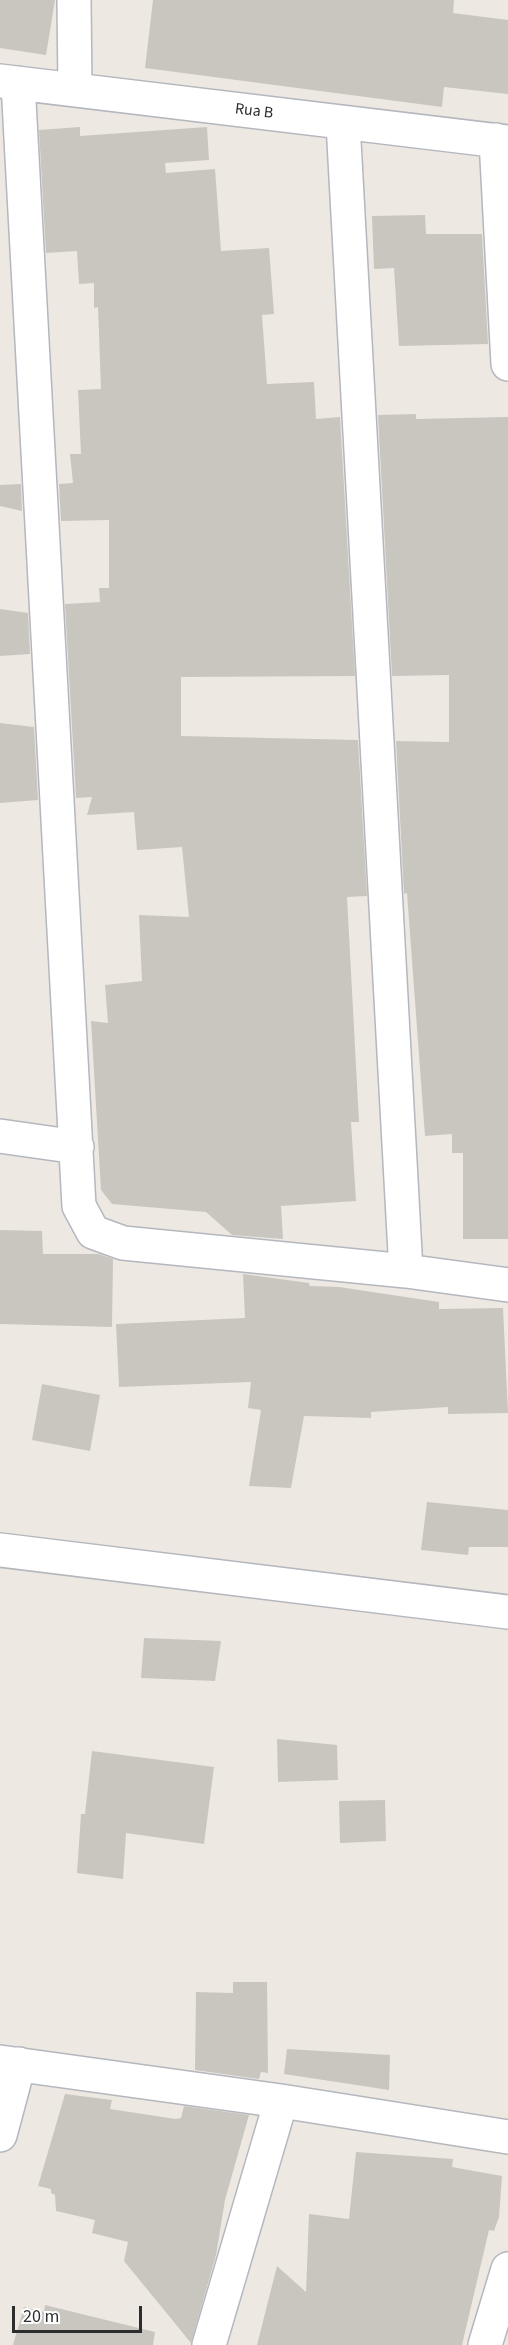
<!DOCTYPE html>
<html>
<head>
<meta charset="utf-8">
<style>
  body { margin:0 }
  #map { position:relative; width:508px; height:2345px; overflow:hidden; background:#ede8e2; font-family:"Source Sans 3",sans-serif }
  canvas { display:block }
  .scale { position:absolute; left:12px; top:2306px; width:130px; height:27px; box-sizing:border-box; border:3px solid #2d2d2d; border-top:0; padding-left:8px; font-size:18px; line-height:21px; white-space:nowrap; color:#2d2d2d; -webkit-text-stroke:4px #fff; paint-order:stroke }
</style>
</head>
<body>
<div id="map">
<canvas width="508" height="2345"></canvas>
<div class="scale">20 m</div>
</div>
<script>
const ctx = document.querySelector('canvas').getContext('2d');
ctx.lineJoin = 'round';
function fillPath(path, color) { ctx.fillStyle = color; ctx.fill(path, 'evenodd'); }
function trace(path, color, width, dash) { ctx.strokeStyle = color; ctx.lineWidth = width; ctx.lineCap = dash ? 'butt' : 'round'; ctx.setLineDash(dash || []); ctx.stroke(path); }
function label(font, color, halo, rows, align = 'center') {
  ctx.font = font + ' "Source Sans 3",sans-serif'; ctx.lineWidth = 4.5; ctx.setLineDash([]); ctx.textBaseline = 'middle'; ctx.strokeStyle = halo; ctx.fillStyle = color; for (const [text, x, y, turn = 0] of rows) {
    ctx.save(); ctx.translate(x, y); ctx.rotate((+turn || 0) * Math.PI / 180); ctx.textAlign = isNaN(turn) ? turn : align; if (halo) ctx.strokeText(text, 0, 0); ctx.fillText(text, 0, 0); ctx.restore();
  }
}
fillPath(new Path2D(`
  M0 0H55L46 55 0 48Z
  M153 0H454L453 13 508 20V94L444 87 442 107 145 68Z
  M80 127V136L207 127 209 160 165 163 166 173 215 169 221 251 269 248 274 314 262 315 267 384 314 382 316 419 340 417 355 676 181 677V736L358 740 367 896 347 897 359 1122H351L356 1201 281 1206 283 1239 232 1235 206 1212 112 1204 101 1190 91 1021 108 1023 105 985 142 981 139 915 189 917 182 847 137 850 134 812 87 815 92 797 76 798 65 604 100 602 99 588H109V520L61 521 59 484 73 483 70 454H81L78 390 101 389 98 307 94 308V283L79 284 77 251 46 253 39 130Z
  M425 215 426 234H482L488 344 399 346 394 268 374 269 372 216Z
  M416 414V419L508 417V1239H463V1153H452V1134L425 1136 407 893 404 894 396 741 449 742V675L392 676 378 415Z
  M21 484 22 511 0 506V485Z
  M0 609 28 613 30 654 0 656Z
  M0 723 34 727 38 800 0 803Z
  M0 1230 42 1231 43 1254H99L113 1259 112 1327 0 1324Z
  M243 1274 309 1283 310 1286 339 1287 439 1302V1309L503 1308 508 1413 448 1414V1407L371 1412V1418L304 1416 291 1488 249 1486 261 1410 248 1408 251 1382 119 1387 116 1324 245 1318Z
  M42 1384 100 1395 90 1451 32 1440Z
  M427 1502 508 1510V1547H469L468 1555 421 1550Z
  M144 1638 221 1641 215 1681 141 1678Z
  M277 1739 337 1745 338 1780 278 1782Z
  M92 1751 214 1767 204 1844 126 1833 123 1879 77 1873 81 1814H85Z
  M385 1800 386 1841 340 1843 339 1801Z
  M233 1982H267L268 2073 261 2072 259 2079 195 2070 196 1992 233 1993Z
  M287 2049 390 2055 389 2090 284 2074Z
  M65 2094 112 2100 110 2109 176 2119 181 2118 184 2106 249 2115 225 2200 216 2255 191 2343 124 2261 128 2242 92 2233 95 2220 56 2211 55 2195 51 2193V2189L38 2186Z
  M356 2152 453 2159 452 2167 502 2176 499 2217 494 2231 489 2230 462 2345H257L277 2266 306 2292 309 2214 349 2219Z
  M45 2305 155 2332 153 2345H13L24 2307 44 2312Z`), '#c9c6c0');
const minor = new Path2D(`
  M74 0 75 90
  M0 81 508 142
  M18 83 79 1206 93 1232 123 1243 406 1271 508 1285
  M343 123 406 1271
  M496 140 508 364
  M0 1136 77 1147
  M0 1550 508 1612
  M0 2062 281 2101 508 2137
  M0 2135 19 2064
  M209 2345 281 2101
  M485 2345 508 2269`);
trace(minor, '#b5b7bf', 36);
trace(minor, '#fff', 33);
label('16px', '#2d2d2d', '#fff', [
  ["Rua B",254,112,7]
]);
</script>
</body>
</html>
